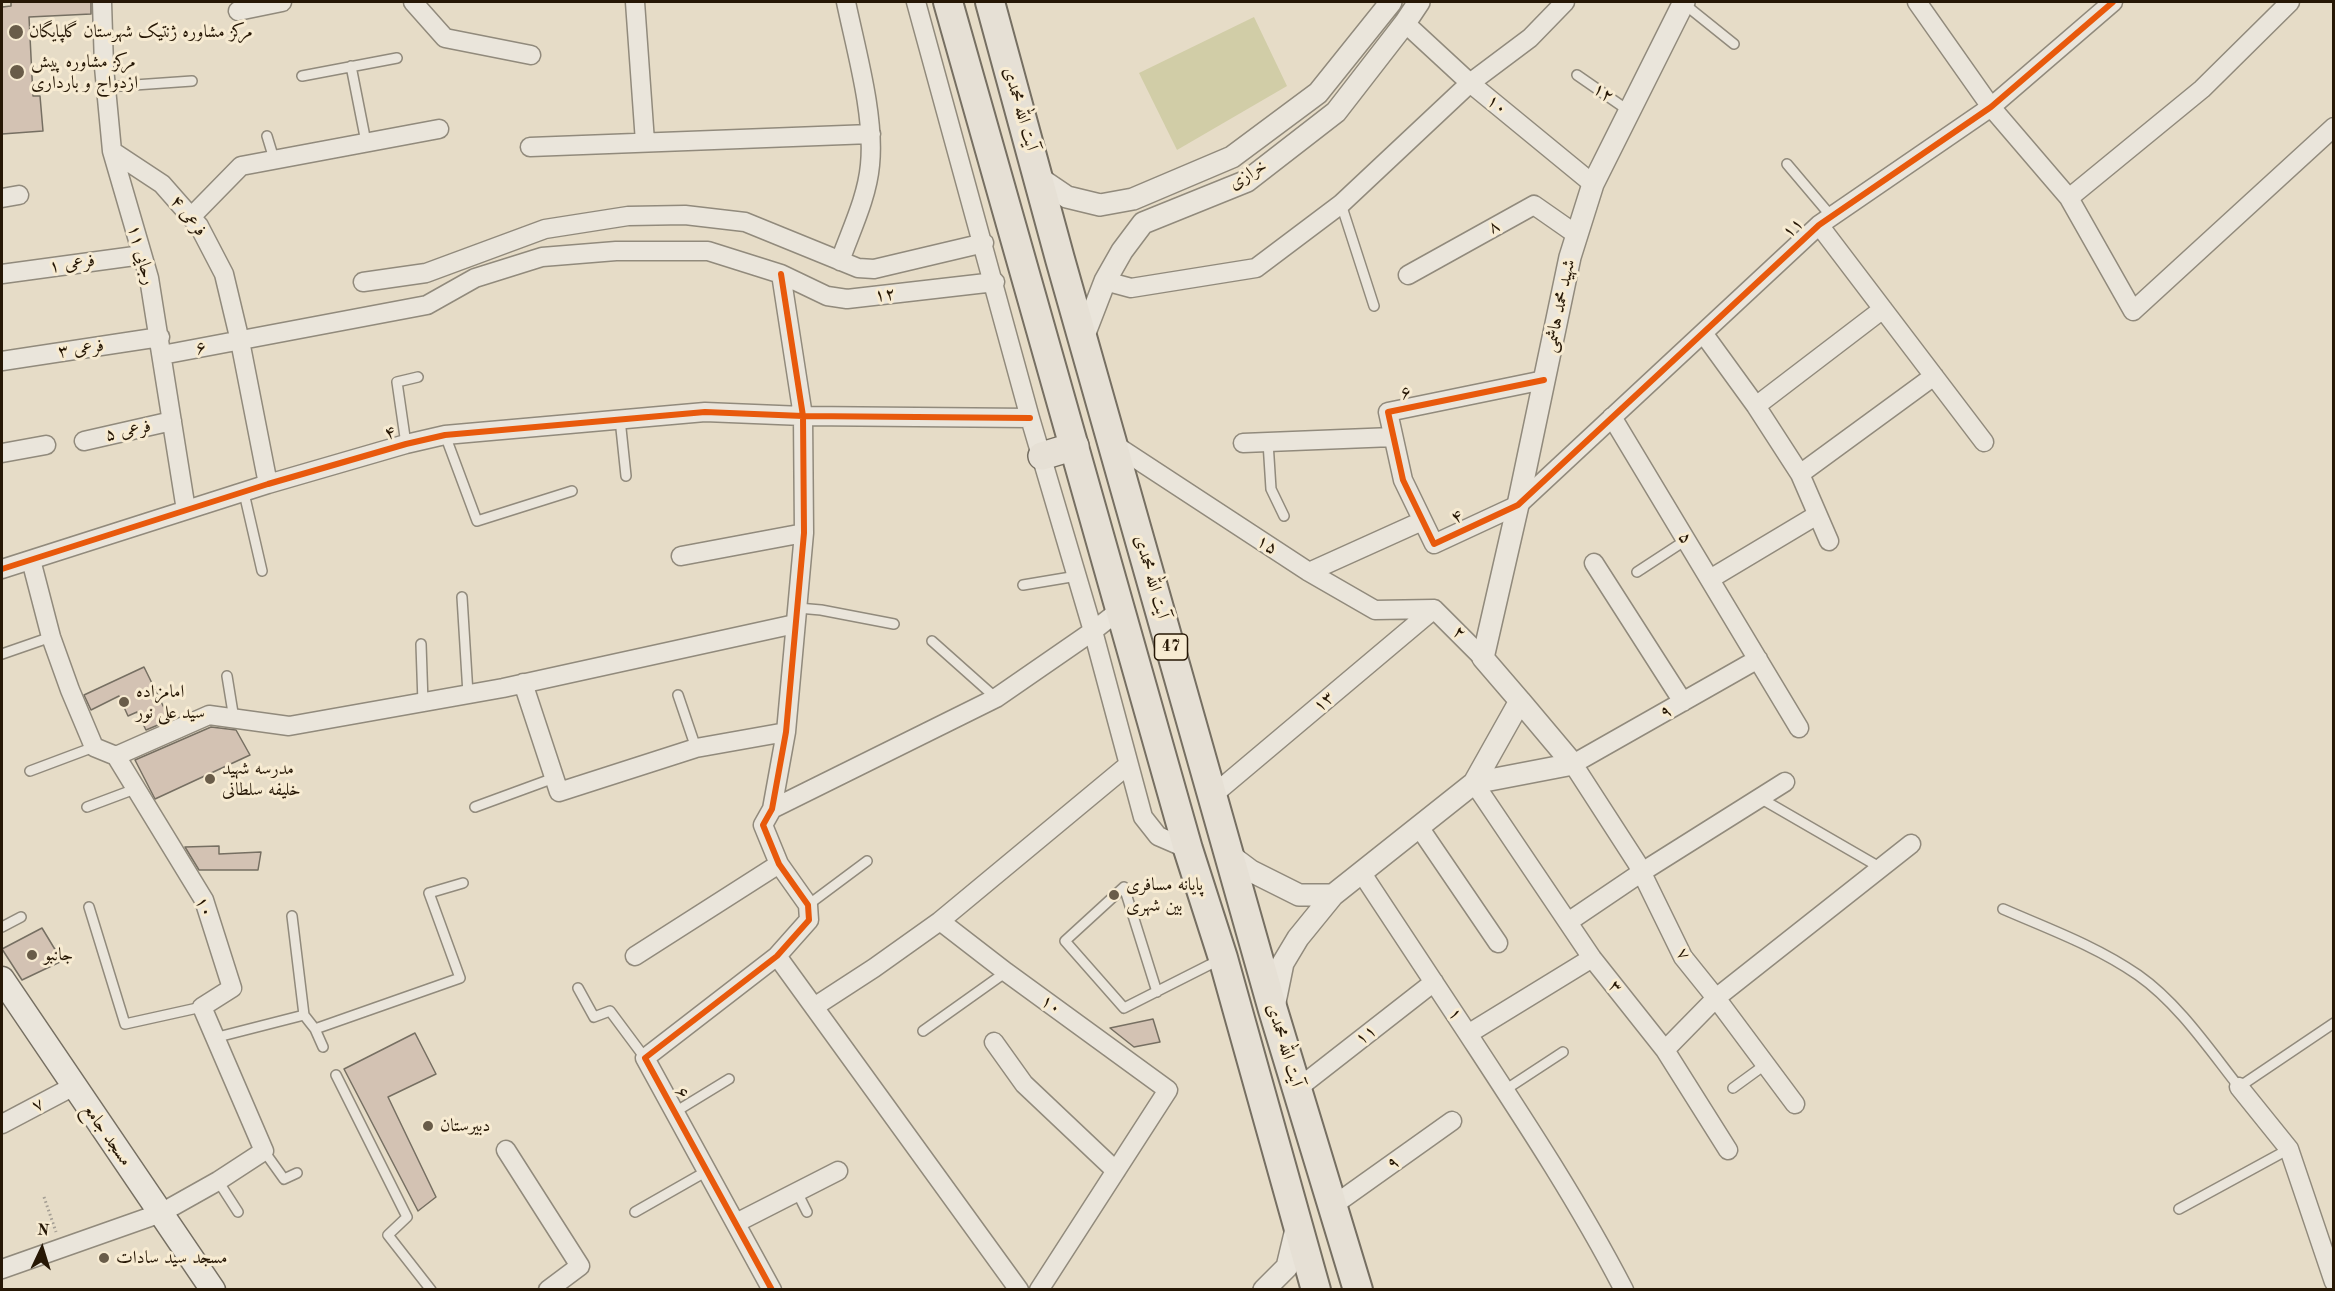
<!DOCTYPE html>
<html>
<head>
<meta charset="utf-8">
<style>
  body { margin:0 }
  #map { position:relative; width:2335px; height:1291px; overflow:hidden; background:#e6dcc7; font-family:"Old Standard TT",serif }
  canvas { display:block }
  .frame { position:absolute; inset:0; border:3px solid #261705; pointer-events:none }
  .north { position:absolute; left:12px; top:1219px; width:60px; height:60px; -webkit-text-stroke:4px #f7ebd2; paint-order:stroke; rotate:4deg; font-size:16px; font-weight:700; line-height:24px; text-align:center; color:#261705 }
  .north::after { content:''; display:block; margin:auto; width:21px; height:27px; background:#261705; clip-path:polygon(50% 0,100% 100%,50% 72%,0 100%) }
</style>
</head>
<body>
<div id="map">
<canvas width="2335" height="1291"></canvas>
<div class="frame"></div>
<div class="north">N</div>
</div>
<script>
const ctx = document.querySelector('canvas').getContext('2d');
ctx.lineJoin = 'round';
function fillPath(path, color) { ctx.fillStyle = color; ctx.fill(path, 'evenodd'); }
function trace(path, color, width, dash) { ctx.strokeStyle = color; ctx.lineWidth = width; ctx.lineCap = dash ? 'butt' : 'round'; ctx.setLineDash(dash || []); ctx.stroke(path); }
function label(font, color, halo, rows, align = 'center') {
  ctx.font = font + ' "Old Standard TT",Amiri,serif'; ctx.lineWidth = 6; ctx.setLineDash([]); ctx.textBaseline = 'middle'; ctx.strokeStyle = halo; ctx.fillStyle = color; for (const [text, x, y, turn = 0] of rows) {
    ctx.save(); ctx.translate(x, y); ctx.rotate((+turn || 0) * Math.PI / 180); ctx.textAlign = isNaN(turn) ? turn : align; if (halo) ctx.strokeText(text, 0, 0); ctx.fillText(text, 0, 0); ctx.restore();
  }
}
fillPath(new Path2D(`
  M1254 17 1287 86 1177 150 1139 73Z`), '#d1cda7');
const building = new Path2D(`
  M11 2H91V14L29 17 33 96H40L43 131 2 134V7L11 6Z
  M144 667 170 720 146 730 137 712 128 716 119 696 91 710 84 695Z
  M211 727 236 730 250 755 155 799 135 760Z
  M219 846V854L261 852 258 870H199L185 847Z
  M42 928 62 961 22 980 2 949Z
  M1153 1019 1160 1042 1134 1047 1110 1028Z
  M415 1033 436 1074 388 1097 436 1197 418 1211 344 1069Z`);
fillPath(building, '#d3c2b3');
trace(building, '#766f62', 1.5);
const service = new Path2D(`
  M1683 3 1734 44
  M351 66 366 142
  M1577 75 1629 111
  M302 76 397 58
  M106 87 192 81
  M267 136 274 159
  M1787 164 1831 216
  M1341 204 1374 306
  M620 419 626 476
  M445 435 477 521 572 491
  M1268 442 1271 489 1284 516
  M406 444 397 382 418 377
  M244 493 262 571
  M1637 572 1686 540
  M1023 585 1077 576
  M462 597 468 694
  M798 608 821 610 894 624
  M932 641 996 698
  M421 644 423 703
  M2 654 51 637
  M227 676 234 719
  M678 695 696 748
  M30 771 94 747
  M1760 798 1881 868
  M87 807 135 789
  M475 807 554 778
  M808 905 867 861
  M89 907 125 1024 202 1007
  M2003 909C2049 929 2096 946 2138 975 2178 1003 2209 1049 2239 1087L2334 1023
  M292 916 304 1015
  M2 927 21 917
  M578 988 594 1017 610 1011 645 1058
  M1157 992 1124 887 1065 941 1124 1008 1221 959
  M315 1029 323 1047
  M923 1031 1006 972
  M214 1038 304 1015 315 1029 460 978 429 893 463 883
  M336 1075 407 1217 388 1235 431 1290
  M1733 1088 1766 1064
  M1505 1090 1563 1052
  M675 1112 729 1079
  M264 1151 284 1179 297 1173
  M218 1181 238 1212
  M797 1192 807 1212
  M2179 1209 2289 1149
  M635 1212 707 1171`);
const minor = new Path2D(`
  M102 2 104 67 112 151 149 278 186 510
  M413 2 445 38 531 55
  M635 2 645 142
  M916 2 1030 418 1093 631 1143 817 1158 836 1188 849
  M1917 2 1991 107 2069 198 2202 89 2290 2
  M238 11 282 2
  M1405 23 1470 83 1593 184
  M530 147 871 134
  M112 151 162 184 199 226 224 274 240 341 268 484
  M2 198 19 195
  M2069 198 2133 311 2334 127
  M191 217 241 166 439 129
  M1819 225 1984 442
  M840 261C851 230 867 198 870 165 875 116 856 50 846 2
  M2 274 142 255
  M1408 275 1534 205 1577 235
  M1105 281 1131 288 1256 268 1341 204 1470 83 1530 38 1565 2
  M363 282 426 273 545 229 628 216 685 215 745 222 858 268 874 269 984 243
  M1703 333 1756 406 1800 474 1829 541
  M162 355 427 305 475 278 542 257 616 251H708L781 274 827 296 847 299 995 282
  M2 361 160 337
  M1544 380 1388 412 1403 480 1434 544 1518 505 1819 225 1991 107 2113 2
  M1756 406 1883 309
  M1612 417 1799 728
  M84 441 172 421
  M1112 443 1309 572 1375 610 1434 609
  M1243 443 1393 437
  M2 453 46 445
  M1800 474 1934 376
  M681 556 804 533
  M1594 563 1683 702
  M2 569 268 484 406 444 445 435 705 412 803 416 1030 418
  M1309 572 1422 521
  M1710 579 1817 515
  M1434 609 1483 658
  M1758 659 1573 764 1637 863 1683 957 1716 998 1911 844
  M523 683 559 792 696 748 786 732
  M116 756 209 715 289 726 503 688 795 624
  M1474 783 1592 958 1665 1050 1728 1150
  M1213 795 1434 609
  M772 809 996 698 1093 631 1121 609
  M1419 827 1498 943
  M1361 872 1468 1034 1592 958
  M1568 922 1642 872 1785 782
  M635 956 779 864
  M777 956 1019 1290
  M814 1007 874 968 940 921
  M1468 1034C1523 1118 1578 1201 1624 1290
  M994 1042 1024 1084 1116 1171
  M1665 1050 1716 998 1795 1104
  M2239 1087 2289 1149 2334 1282
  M1297 1089 1434 982
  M2 1124 74 1086
  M506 1150 580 1266 548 1290
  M1334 1205 1452 1121
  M736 1223 838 1171
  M2 1269 161 1213 218 1181 264 1151 202 1007 232 988 204 900 116 756 94 747 70 690 51 637 31 560
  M772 1290 645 1058 777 956 809 920 808 905 779 864 763 825 772 809 786 732 804 533 803 416 781 274
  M1039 1290 1168 1090 1006 972 940 921 1128 765`);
const tertiary = new Path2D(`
  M1039 178 1067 197 1100 205 1133 199 1232 157 1318 93 1391 2
  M1083 338 1105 281 1122 251 1143 223 1247 181 1336 112 1405 23 1419 2
  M1474 783 1573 764 1520 701
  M1231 856 1251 871 1299 895H1333
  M1274 1007 1283 963 1298 938 1333 895 1474 783 1520 701 1483 658 1518 505 1570 257 1593 184 1684 2
  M1264 1290 1287 1267 1297 1225`);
const secondary = new Path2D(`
  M2 979 213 1290`);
const primary = new Path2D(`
  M1042 456 1075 446`);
const trunk = new Path2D(`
  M948 2 1188 849 1223 958 1316 1290
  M990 2 1060 259 1273 1010 1358 1290`);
trace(service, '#918a7c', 12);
trace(minor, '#918a7c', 21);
trace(tertiary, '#918a7c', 24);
trace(secondary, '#766f62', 27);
trace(primary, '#766f62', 30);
trace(trunk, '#766f62', 32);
trace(new Path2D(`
  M44 1197 56 1232`), '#a49e94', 3, [1.5, 3]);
trace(service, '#eae5db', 9);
trace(minor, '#eae5db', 18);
trace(tertiary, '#eae5db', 21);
trace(secondary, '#eae5db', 24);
trace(primary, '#e6e0d5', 27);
trace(trunk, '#e6e0d5', 28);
trace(new Path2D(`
  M1544 380 1388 412 1403 480 1434 544 1518 505 1819 225 1991 107 2113 2
  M2 569 268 484 406 444 445 435 705 412 803 416 1030 418
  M772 1290 645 1058 777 956 809 920 808 905 779 864 763 825 772 809 786 732 804 533 803 416 781 274`), '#e8590c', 6);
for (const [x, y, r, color] of [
  [16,32,8,"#695c49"],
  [17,72,8,"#695c49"],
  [124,702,6,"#695c49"],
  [210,779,6,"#695c49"],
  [1114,895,6,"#695c49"],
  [32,955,6,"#695c49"],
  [428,1126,6,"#695c49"],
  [104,1258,6,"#695c49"]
]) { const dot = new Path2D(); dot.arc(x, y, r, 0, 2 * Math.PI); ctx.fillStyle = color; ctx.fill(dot); trace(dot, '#f7ebd2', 2); }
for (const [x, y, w] of [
  [1171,647,33]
]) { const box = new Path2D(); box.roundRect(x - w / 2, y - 13, w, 26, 4.5); ctx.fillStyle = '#f7ebd2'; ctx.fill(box); trace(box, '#261705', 1.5); }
label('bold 16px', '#261705', null, [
  ["47",1171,647]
]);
label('18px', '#261705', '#f7ebd2', [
  ["مرکز مشاوره ژنتیک شهرستان گلپایگان",29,32],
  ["مرکز مشاوره پیش",31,62],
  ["ازدواج و بارداری",31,83],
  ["امامزاده",136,692],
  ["سید علی نور",136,713],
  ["مدرسه شهید",222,769],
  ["خلیفه سلطانی",222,790],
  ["پایانه مسافری",1126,885],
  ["بین شهری",1126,906],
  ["جانبو",44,955],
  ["دبیرستان",440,1126],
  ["مسجد سید سادات",116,1258]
], 'left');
label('18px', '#261705', '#f7ebd2', [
  ["۱۲",1603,93,35],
  ["۱۰",1497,105,39],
  ["آیت الله محمدی",1020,109,74],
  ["خرازی",1248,175,-31],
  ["فرعی ۴",188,216,52],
  ["۸",1494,227,-29],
  ["۱۱",1793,228,-43],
  ["رجایی ۱۱",141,255,75],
  ["فرعی ۱",72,264,-8],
  ["۱۲",885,295,-6],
  ["شهید محمد هاشمی",1560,306,-78],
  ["۶",201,348,-11],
  ["فرعی ۳",81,349,-8],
  ["۶",1406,393,-12],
  ["فرعی ۵",128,431,-12],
  ["۴",390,433,-16],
  ["۴",1457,517,-25],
  ["۵",1685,538,59],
  ["۱۵",1267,545,33],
  ["آیت الله محمدی",1151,577,74],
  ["۲",1459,633,45],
  ["۱۳",1324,702,-40],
  ["۹",1666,712,-30],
  ["۱۰",204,907,67],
  ["۷",1683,954,59],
  ["۳",1615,987,52],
  ["۱۰",1051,1005,36],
  ["۱",1455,1014,57],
  ["۱۱",1366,1035,-38],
  ["آیت الله محمدی",1284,1045,73],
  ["۶",682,1093,62],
  ["۷",38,1105,-28],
  ["مسجد جامع",107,1135,55],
  ["۹",1393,1163,-35]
]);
</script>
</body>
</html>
